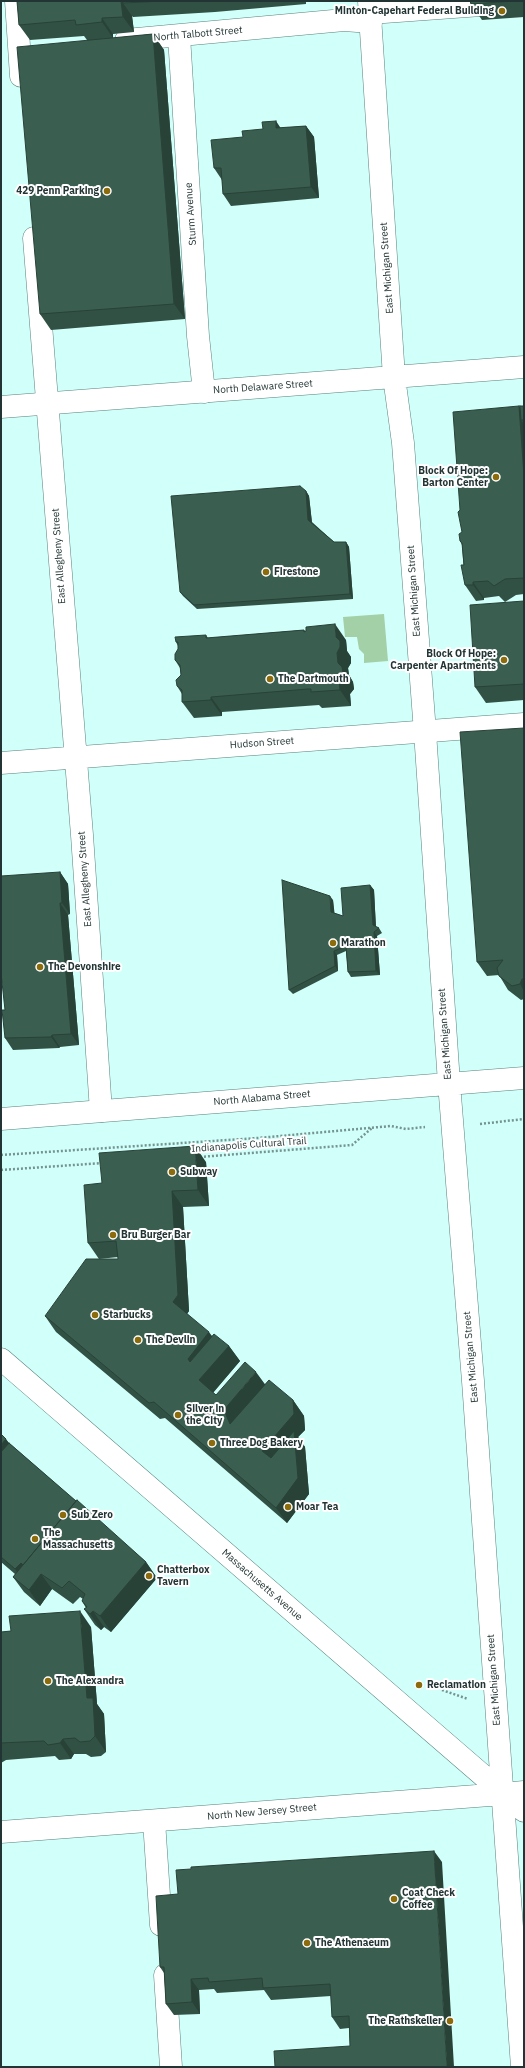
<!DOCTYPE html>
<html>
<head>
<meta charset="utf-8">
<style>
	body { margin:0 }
	#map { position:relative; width:525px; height:2068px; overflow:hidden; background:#d1fffa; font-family:"IBM Plex Sans",sans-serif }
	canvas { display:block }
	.frame { position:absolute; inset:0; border:2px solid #223433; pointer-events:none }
</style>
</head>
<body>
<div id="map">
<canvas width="525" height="2068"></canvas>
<div class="frame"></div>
</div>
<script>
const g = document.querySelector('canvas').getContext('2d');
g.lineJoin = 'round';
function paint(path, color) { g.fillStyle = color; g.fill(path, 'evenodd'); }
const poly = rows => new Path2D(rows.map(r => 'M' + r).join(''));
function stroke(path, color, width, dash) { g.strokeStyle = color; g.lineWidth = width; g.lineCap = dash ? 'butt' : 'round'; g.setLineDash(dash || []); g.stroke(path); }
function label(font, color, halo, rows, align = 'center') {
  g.font = font + ' "IBM Plex Sans",sans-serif'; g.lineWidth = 4; g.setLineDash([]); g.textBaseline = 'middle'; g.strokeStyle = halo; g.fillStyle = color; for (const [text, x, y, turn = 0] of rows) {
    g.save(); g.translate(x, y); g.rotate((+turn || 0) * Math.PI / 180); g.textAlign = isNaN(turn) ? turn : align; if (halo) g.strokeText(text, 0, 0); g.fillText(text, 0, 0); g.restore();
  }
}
const green = poly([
	[384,614,388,661,364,663,364,654,359,649,357,637,345,637,343,617]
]);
const path = poly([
	[480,1124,524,1119],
	[1,1155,258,1138,391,1126,406,1129,425,1127],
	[200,1157,352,1145,372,1128],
	[1,1170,103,1163],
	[442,1690,468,1699]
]);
const minor = poly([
	[16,1,21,76],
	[370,13,481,5],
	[179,36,198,336,204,392],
	[126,40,344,20,371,22],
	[34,238,82,835,101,1111],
	[1,763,524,724],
	[503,1794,524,1792],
	[154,1821,161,1925],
	[165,1975,171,2067]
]);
const major = poly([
	[369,1,394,377,403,443,425,732,449,1083,473,1381,522,2067],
	[1,407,524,367],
	[1,1119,524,1078],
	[1,1359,524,1811],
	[1,1832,503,1794]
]);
const wall = poly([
	[17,1,306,1,306,4,215,12,133,17,132,16,134,32,113,34,113,38,153,34,164,50,185,319,51,330,40,314,87,40,84,36,30,40,19,25],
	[470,1,524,1,524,17,482,20,471,4],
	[306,126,314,137,319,198,231,206,223,194,222,180,214,168,243,137,280,128],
	[519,406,521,409,524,406,524,594,516,595,505,602,499,596,484,598,484,600,476,601,465,585,462,545,460,541,462,532,460,510],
	[306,491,309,496,312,522,334,542,346,542,349,547,353,599,197,609,183,596,180,592],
	[524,601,524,700,486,703,475,687],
	[304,630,305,631,346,640,347,651,351,657,351,663,348,668,349,675,353,682,354,689,350,694,351,706,322,708,319,705,222,712,222,716,194,718,182,702,182,694,177,686,181,675,180,668,175,660,178,649,178,646,176,642,206,635,208,638],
	[524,728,524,999,521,1000,508,990,499,975,487,976,477,962],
	[60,872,68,884,70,914,68,915,79,1045,60,1047,59,1048,13,1050,5,1038,5,1010],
	[370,885,374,890,376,927,379,928,382,933,377,936,380,975,351,977,348,972,346,951,337,955,338,971,293,994,289,990,333,900,334,913,343,916],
	[206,1162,209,1206,183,1207,189,1311,187,1314,212,1336,229,1346,240,1361,213,1393,216,1395,265,1384,293,1400,304,1416,305,1430,298,1437,305,1447,309,1494,287,1523,165,1418,160,1419,56,1332,45,1316,118,1259,118,1257,99,1259,88,1243,102,1183],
	[1,1434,9,1443,146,1562,157,1578,111,1632,104,1627,101,1630,95,1625,84,1609,86,1608,82,1601,83,1599,80,1597,73,1604,52,1589,40,1606,24,1592,13,1577,15,1574,1,1562],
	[91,1627,97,1704,104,1714,106,1752,101,1756,91,1757,86,1754,74,1754,71,1759,59,1760,55,1756,6,1760,1,1763,1,1632],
	[442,1862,350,2046,349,2028,340,2029,332,2017,331,1996,271,2000,264,1990,217,1993,214,1989,199,1990,200,2014,174,2015,166,2004,164,1973,160,1967,178,1894]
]);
const shadedWall = poly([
	[121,1,131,1,123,3,132,16,134,32,123,17],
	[102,18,113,34,113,38,102,22],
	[153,34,164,50,185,319,174,304],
	[276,121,284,133,276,128],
	[306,126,314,137,319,198,311,187],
	[519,406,524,413,521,420,524,424,524,476],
	[306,491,309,496,312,524,308,520],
	[346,542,349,547,353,599,350,594],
	[473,582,484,598,484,600,473,585],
	[335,624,346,640,347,651,351,657,351,663,348,668,349,675,353,682,354,689,350,694,351,706,340,690],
	[211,697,222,712,222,716,211,700],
	[60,872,68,884,70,914,62,903],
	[370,885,374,890,376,930,373,925],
	[330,896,333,900,335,917,331,912],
	[60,903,68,915,79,1045,71,1034],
	[374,932,377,936,380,975,376,971],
	[334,951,337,955,338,971,335,966],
	[522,979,524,983,524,991,520,984],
	[52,1035,60,1047,59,1048,51,1037],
	[195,1146,206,1162,209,1206,198,1190],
	[172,1191,183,1207,189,1311,184,1318,173,1302],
	[209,1332,220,1348,199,1375,188,1359],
	[229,1346,240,1361,210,1396,199,1380],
	[256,1372,267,1387,230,1424,224,1410],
	[293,1400,304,1416,305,1430,298,1437,305,1447,309,1494,287,1523,276,1508,273,1466,262,1451],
	[6,1439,17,1455,1,1473,1,1445],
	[146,1562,157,1578,111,1632,100,1616],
	[21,1563,29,1574,23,1581,15,1569],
	[41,1574,52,1589,40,1606,29,1590],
	[80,1611,91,1627,97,1704,104,1714,106,1752,95,1736,87,1698],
	[93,1611,104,1627,101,1630,90,1614],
	[63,1739,74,1754,71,1759,60,1743],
	[434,1851,442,1862,454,2067,447,2067],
	[191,1979,199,1990,200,2014,192,2002]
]);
const building = poly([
	[17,1,121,1,123,17,102,18,102,22,76,25,75,20,19,25,17,1],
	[123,1,165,1,123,3,123,1],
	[470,1,516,1,471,4,470,1],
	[153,34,174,304,40,314,17,47,153,34],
	[276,121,276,128,306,126,311,187,223,194,221,168,214,168,211,140,243,137,242,131,263,129,262,122,276,121],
	[519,406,524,476,524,578,505,579,494,586,488,581,473,582,473,585,465,585,461,565,464,565,462,543,460,541,459,534,462,532,458,512,460,510,453,412,519,406],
	[520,406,524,406,524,420,521,420,520,406],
	[300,486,306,491,308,520,334,542,346,542,350,594,194,605,180,592,171,496,300,486],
	[524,601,524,684,475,687,470,605,524,601],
	[335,624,336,637,340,641,340,647,337,653,338,663,342,667,343,673,339,678,340,690,311,692,311,689,308,689,211,697,211,700,182,702,182,690,177,686,176,680,181,675,180,665,175,660,175,654,178,649,178,642,176,642,175,637,206,635,206,638,304,630,304,632,306,631,306,627,335,624],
	[524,728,524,979,522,979,520,984,512,986,499,976,497,968,503,960,477,962,460,732,524,728],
	[60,872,62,903,60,903,71,1034,52,1035,51,1037,5,1038,2,1010,5,1010,1,973,1,876,60,872],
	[282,880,330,896,331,912,343,916,341,888,370,885,373,925,379,928,374,932,376,971,348,972,346,946,334,951,335,966,289,990,282,880],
	[195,1146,198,1190,172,1191,178,1295,173,1302,209,1332,188,1359,190,1362,214,1334,229,1346,199,1380,216,1395,245,1362,256,1372,224,1410,230,1424,269,1380,293,1400,294,1414,262,1451,271,1458,294,1431,298,1478,276,1508,154,1402,149,1403,45,1316,86,1259,118,1259,116,1241,88,1243,84,1185,102,1183,99,1153,195,1146],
	[1,1434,6,1439,1,1445,1,1434],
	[9,1443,76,1501,23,1565,21,1563,15,1569,1,1557,1,1452,9,1443],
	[77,1500,146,1562,100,1616,93,1611,90,1614,84,1609,87,1607,82,1601,85,1594,69,1581,62,1588,41,1574,29,1590,13,1577,77,1500],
	[80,1611,87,1698,93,1698,95,1736,90,1741,80,1742,75,1738,63,1739,60,1743,48,1745,44,1741,1,1743,1,1632,11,1631,9,1616,80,1611],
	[434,1851,447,2067,275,2067,274,2051,350,2046,349,2016,332,2017,330,1984,263,1988,262,1978,209,1982,208,1978,191,1979,192,2002,166,2004,164,1967,160,1967,156,1896,178,1894,176,1870,191,1869,191,1867,434,1851]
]);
const markers = [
	[502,11,4,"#8b6b0b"],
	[107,191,4,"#8b6b0b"],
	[496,477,4,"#8b6b0b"],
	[266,572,4,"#8b6b0b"],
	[504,660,4,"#8b6b0b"],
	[270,679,4,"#8b6b0b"],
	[333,943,4,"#8b6b0b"],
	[40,967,4,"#8b6b0b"],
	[172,1172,4,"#8b6b0b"],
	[113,1235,4,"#8b6b0b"],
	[95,1315,4,"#8b6b0b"],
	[138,1340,4,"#8b6b0b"],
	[178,1415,4,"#8b6b0b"],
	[212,1443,4,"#8b6b0b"],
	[288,1507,4,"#8b6b0b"],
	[63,1515,4,"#8b6b0b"],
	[35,1539,4,"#8b6b0b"],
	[149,1576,4,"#8b6b0b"],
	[48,1681,4,"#8b6b0b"],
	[419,1685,4,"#8b6b0b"],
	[394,1899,4,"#8b6b0b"],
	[307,1943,4,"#8b6b0b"],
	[450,2021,4,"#8b6b0b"]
];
const poiNames = [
	["Minton-Capehart Federal Building",494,11,"right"],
	["429 Penn Parking",99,191,"right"],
	["Block Of Hope:",488,471,"right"],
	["Barton Center",488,483,"right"],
	["Firestone",274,572],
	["Block Of Hope:",496,654,"right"],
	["Carpenter Apartments",496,666,"right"],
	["The Dartmouth",278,679],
	["Marathon",341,943],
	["The Devonshire",48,967],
	["Subway",180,1172],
	["Bru Burger Bar",121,1235],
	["Starbucks",103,1315],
	["The Devlin",146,1340],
	["Silver in",186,1409],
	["the City",186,1421],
	["Three Dog Bakery",220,1443],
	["Moar Tea",296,1507],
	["Sub Zero",71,1515],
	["The",43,1533],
	["Massachusetts",43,1545],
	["Chatterbox",157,1570],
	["Tavern",157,1582],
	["The Alexandra",56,1681],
	["Reclamation",427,1685],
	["Coat Check",402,1893],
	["Coffee",402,1905],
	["The Athenaeum",315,1943],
	["The Rathskeller",442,2021,"right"]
];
const streetNames = [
	["North Talbott Street",198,34,-5],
	["Sturm Avenue",191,214,-94],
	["East Michigan Street",387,268,-94],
	["North Delaware Street",263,387,-4],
	["East Allegheny Street",59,556,-94],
	["East Michigan Street",414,591,-94],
	["Hudson Street",262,743,-4],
	["East Allegheny Street",85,879,-94],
	["East Michigan Street",445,1034,-94],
	["North Alabama Street",262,1098,-5],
	["Indianapolis Cultural Trail",249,1145,-4],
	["East Michigan Street",471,1357,-95],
	["Massachusetts Avenue",262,1585,41],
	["East Michigan Street",494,1680,-94],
	["North New Jersey Street",262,1812,-5]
];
paint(green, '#a3d0a7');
stroke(minor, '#58827e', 23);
stroke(major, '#58827e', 23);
stroke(path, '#759491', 2.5, [2, 2]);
stroke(minor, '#fff', 22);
stroke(major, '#fff', 22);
paint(wall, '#325145');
paint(shadedWall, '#294238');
paint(building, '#3a5e50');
stroke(building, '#294238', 1);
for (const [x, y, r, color] of markers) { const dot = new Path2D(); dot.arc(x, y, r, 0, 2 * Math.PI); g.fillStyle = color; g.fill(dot); stroke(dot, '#fff', 1.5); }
label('bold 10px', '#223433', '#fff', poiNames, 'left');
label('10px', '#223433', '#fff', streetNames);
</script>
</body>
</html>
